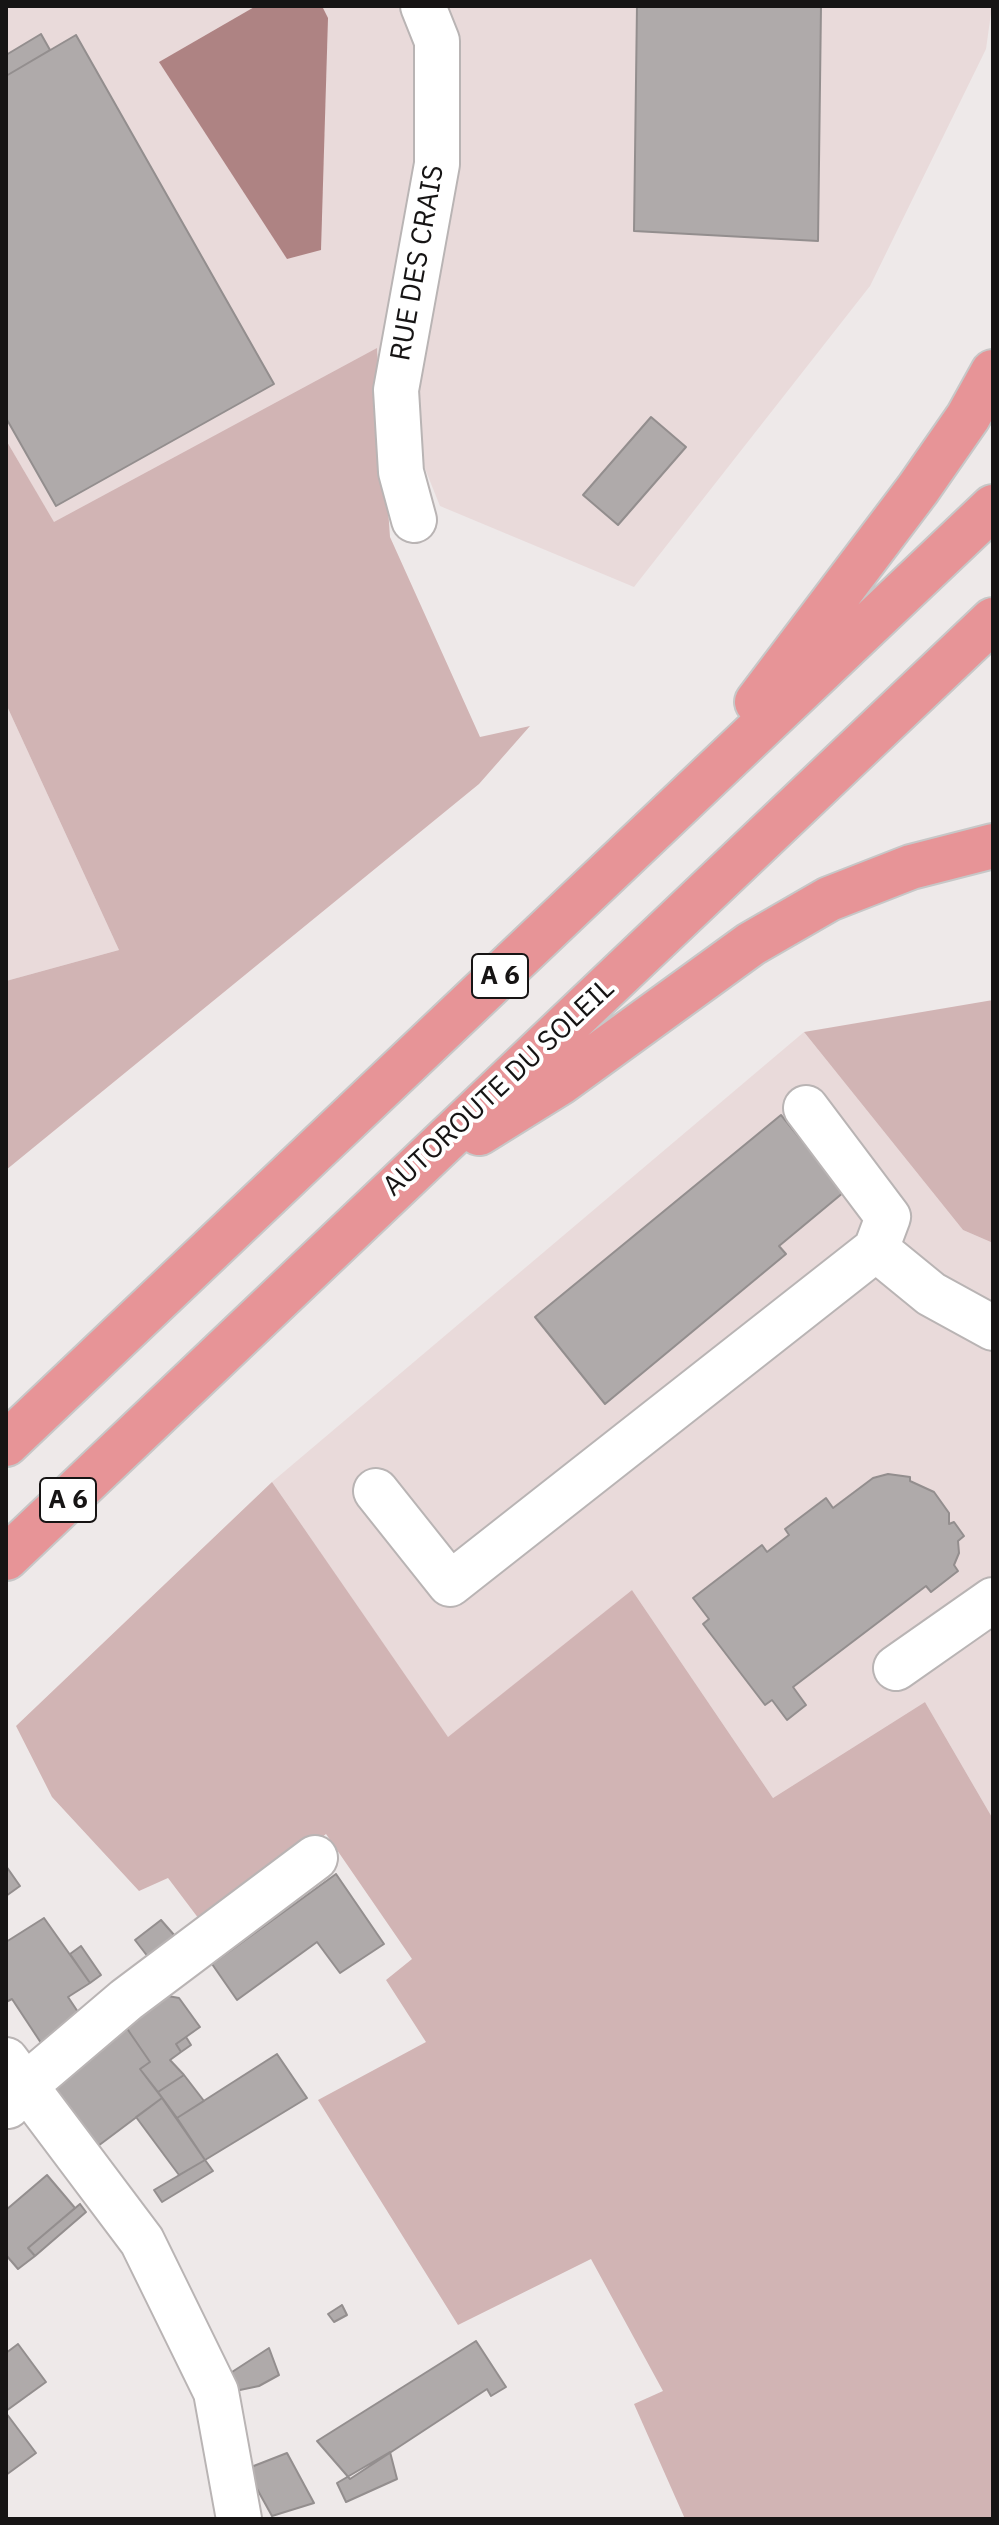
<!DOCTYPE html>
<html>
<head>
<meta charset="utf-8">
<style>
	body { margin:0 }
	#map { position:relative; width:999px; height:2525px; overflow:hidden; background:#eee9e9; font-family:"IBM Plex Sans",sans-serif }
	canvas { display:block }
	.frame { position:absolute; inset:0; border:8px solid #161414; pointer-events:none }
</style>
</head>
<body>
<div id="map">
<canvas width="999" height="2525"></canvas>
<div class="frame"></div>
</div>
<script>
const g = document.querySelector('canvas').getContext('2d');
g.lineJoin = 'round';
function paint(path, color) { g.fillStyle = color; g.fill(path, 'evenodd'); }
const poly = rows => new Path2D(rows.map(r => 'M' + r).join(''));
function stroke(path, color, width, dash) { g.strokeStyle = color; g.lineWidth = width; g.lineCap = dash ? 'butt' : 'round'; g.setLineDash(dash || []); g.stroke(path); }
function label(font, color, halo, rows, align = 'center') {
  g.font = font + ' "IBM Plex Sans",sans-serif'; g.lineWidth = 8; g.setLineDash([]); g.textBaseline = 'middle'; g.strokeStyle = halo; g.fillStyle = color; for (const [text, x, y, turn = 0] of rows) {
    g.save(); g.translate(x, y); g.rotate((+turn || 0) * Math.PI / 180); g.textAlign = isNaN(turn) ? turn : align; if (halo) g.strokeText(text, 0, 0); g.fillText(text, 0, 0); g.restore();
  }
}
const built = poly([
	[6,6,992,6,986,49,870,286,634,587,440,506,377,349,54,523,6,440],
	[6,704,119,950,6,981],
	[804,1032,963,1230,993,1243,993,1819,925,1702,773,1798,632,1590,448,1738,272,1482]
]);
const green = poly([
	[377,348,390,537,480,737,530,726,479,784,6,1170,6,981,119,950,6,704,6,440,54,522],
	[993,1000,993,1243,963,1230,804,1032],
	[272,1482,448,1737,632,1590,773,1798,925,1702,993,1819,993,2519,685,2519,634,2404,663,2391,591,2259,458,2325,318,2100,426,2042,386,1980,412,1959,326,1834,205,1927,168,1878,139,1891,52,1797,16,1726]
]);
const water = poly([
	[256,6,322,6,328,18,321,250,287,259,159,62]
]);
const building = poly([
	[637,6,821,6,818,241,634,231,637,6],
	[41,34,50,50,6,76,6,55,41,34],
	[76,35,274,384,56,506,6,418,6,76,76,35],
	[651,417,686,447,618,525,583,495,651,417],
	[781,1115,844,1192,779,1246,786,1254,605,1404,535,1317,781,1115],
	[888,1474,910,1477,910,1481,934,1492,949,1513,949,1524,954,1522,964,1536,958,1541,959,1553,954,1565,958,1571,931,1592,926,1586,793,1687,806,1705,787,1720,772,1700,765,1705,703,1624,709,1619,693,1598,762,1545,767,1552,789,1535,785,1529,826,1498,833,1508,873,1478,888,1474],
	[6,1866,20,1886,6,1896,6,1866],
	[336,1874,384,1944,340,1973,317,1942,237,2000,212,1964,336,1874],
	[44,1918,90,1983,68,1997,86,2024,45,2049,12,1999,6,2002,6,1942,44,1918],
	[161,1920,175,1936,155,1966,135,1940,161,1920],
	[81,1946,101,1975,90,1983,70,1954,81,1946],
	[168,1996,179,1998,200,2027,176,2044,181,2052,170,2060,184,2075,158,2092,140,2069,150,2062,126,2027,168,1996],
	[126,2027,150,2062,140,2069,162,2098,98,2146,47,2084,126,2027],
	[186,2037,191,2045,181,2052,176,2044,186,2037],
	[277,2054,307,2098,205,2160,177,2118,277,2054],
	[184,2075,204,2101,177,2118,158,2092,184,2075],
	[162,2098,205,2160,179,2175,136,2117,162,2098],
	[205,2160,213,2171,162,2202,154,2190,205,2160],
	[47,2175,75,2208,28,2248,35,2256,18,2269,6,2255,6,2210,47,2175],
	[80,2204,86,2212,35,2256,28,2248,80,2204],
	[342,2305,347,2315,334,2322,328,2314,342,2305],
	[476,2341,506,2387,491,2396,487,2389,350,2479,317,2441,476,2341],
	[18,2344,46,2382,6,2411,6,2353,18,2344],
	[269,2348,279,2375,259,2386,235,2391,232,2372,269,2348],
	[6,2413,36,2453,6,2475,6,2413],
	[390,2452,397,2479,346,2502,337,2483,390,2452],
	[287,2453,314,2503,272,2516,246,2469,287,2453]
]);
const minor = poly([
	[414,520,401,472,396,390,437,164,437,41,423,6],
	[806,1108,888,1217,876,1249,931,1294,993,1328],
	[376,1491,450,1584,876,1249],
	[896,1668,993,1600],
	[6,2060,142,2241,216,2392,239,2519],
	[8,2106,26,2085,126,2000,315,1858]
]);
const highway = poly([
	[757,702,918,489,968,417,993,372],
	[479,1133,561,1082,751,944,829,899,911,867,993,846],
	[6,1444,993,507],
	[6,1558,993,620]
]);
const shields = [
	[500,976,56],
	[68,1500,56]
];
const shieldNames = [
	["A 6",500,976],
	["A 6",68,1500]
];
const streetNames = [
	["RUE DES CRAIS",418,263,-80],
	["AUTOROUTE DU SOLEIL",499,1088,-43]
];
paint(built, '#e9dada');
paint(green, '#d1b4b4');
paint(water, '#ae8383');
paint(building, '#afaaaa');
stroke(building, '#938e8e', 2);
stroke(minor, '#b9b4b4', 48);
stroke(highway, '#c7c7c7', 48);
stroke(minor, '#fff', 44);
stroke(highway, '#e79497', 44);
for (const [x, y, w] of shields) { const box = new Path2D(); box.roundRect(x - w / 2, y - 22, w, 44, 6); g.fillStyle = '#fff'; g.fill(box); stroke(box, '#161414', 2); }
label('bold 26px', '#161414', null, shieldNames);
label('28px', '#161414', '#fff', streetNames);
</script>
</body>
</html>
